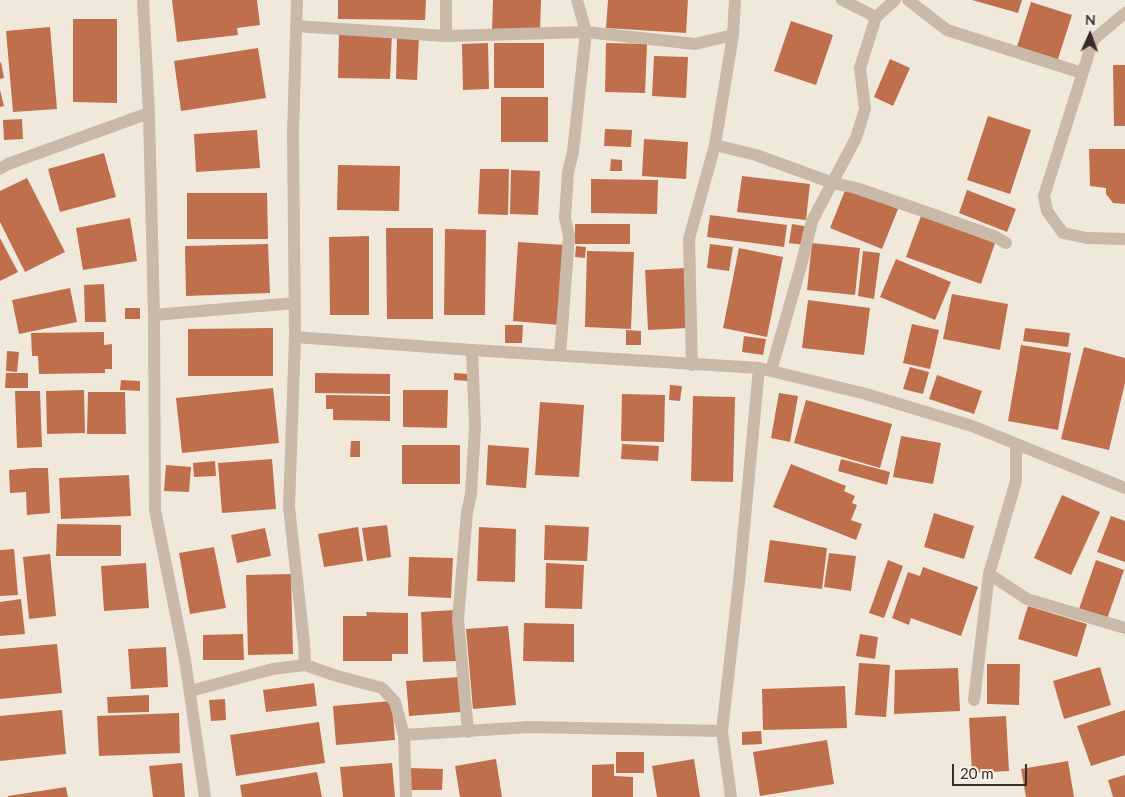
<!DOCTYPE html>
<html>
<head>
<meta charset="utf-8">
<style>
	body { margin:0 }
	#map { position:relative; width:1125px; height:797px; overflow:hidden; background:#f1e8dc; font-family:Lato,sans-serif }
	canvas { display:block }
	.north { position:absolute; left:1065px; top:10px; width:50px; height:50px; -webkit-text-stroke:4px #f8f2e8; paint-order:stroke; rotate:2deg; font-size:14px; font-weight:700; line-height:20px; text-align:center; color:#352d28 }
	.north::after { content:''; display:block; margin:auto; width:18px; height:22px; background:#352d28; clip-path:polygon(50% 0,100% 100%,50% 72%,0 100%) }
	.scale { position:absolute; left:952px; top:764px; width:75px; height:22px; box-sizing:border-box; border:2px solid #352d28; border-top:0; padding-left:6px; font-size:15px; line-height:18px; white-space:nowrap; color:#352d28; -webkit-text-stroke:4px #f8f2e8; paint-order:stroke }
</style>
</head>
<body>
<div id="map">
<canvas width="1125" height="797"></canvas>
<div class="north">N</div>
<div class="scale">20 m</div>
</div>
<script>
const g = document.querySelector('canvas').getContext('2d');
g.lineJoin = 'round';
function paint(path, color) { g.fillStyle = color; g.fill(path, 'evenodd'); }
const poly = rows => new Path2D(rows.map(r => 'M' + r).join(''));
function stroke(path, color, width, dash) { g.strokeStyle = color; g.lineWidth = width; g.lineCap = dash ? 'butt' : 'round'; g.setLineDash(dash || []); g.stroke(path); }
const building = poly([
	[172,0,257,0,260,25,237,28,238,35,177,42],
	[338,0,426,0,425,20,338,19],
	[493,0,541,0,540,32,492,30],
	[608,0,688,0,686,33,606,28],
	[972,0,1022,0,1018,13],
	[1031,2,1072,15,1057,62,1016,50],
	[73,19,117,19,117,103,73,102],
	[791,21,833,35,816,85,774,71],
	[50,27,57,109,13,112,6,31],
	[339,33,392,34,390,79,338,78],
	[397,36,419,37,417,80,396,79],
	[488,43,489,89,463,90,462,44],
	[494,43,544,43,544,88,494,88],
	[606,43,647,44,645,93,605,92],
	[258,48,266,98,181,111,174,61],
	[654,56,688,57,686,98,652,96],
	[890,59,910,68,893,106,874,97],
	[1,62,4,78,0,79,0,63],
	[1113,65,1125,65,1125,126,1114,126],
	[0,90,4,106,0,107],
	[501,97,548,97,548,142,501,142],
	[988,116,1031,130,1010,194,967,180],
	[22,119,23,139,4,140,3,120],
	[605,129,632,130,631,147,604,146],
	[257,130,260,168,196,172,194,134],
	[644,139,688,142,686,179,642,176],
	[1089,149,1125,149,1125,204,1113,203,1106,194,1106,188,1090,186],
	[104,153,116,197,60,212,48,169],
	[611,159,622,160,622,171,610,171],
	[338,165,400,166,399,211,337,210],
	[480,169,509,169,508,215,478,214],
	[511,170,540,171,538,215,510,214],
	[742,176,810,184,806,220,737,212],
	[27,178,65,252,25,272,0,222,0,191],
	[591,179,658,180,657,214,591,213],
	[846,188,898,209,882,249,830,228],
	[967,190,1016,209,1007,232,959,213],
	[187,193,267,193,268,239,187,239],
	[710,215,787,225,784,247,707,237],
	[921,216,995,243,981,284,906,257],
	[130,218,137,261,83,270,76,228],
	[575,224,630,224,630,244,575,244],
	[792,224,809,227,805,245,789,243],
	[386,228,433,228,433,319,387,319],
	[445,229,486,230,485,315,444,315],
	[369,236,369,315,330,315,329,237],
	[0,238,18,272,0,281],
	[518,242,565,245,559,325,513,321],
	[812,243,860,248,855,295,807,290],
	[268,244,270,293,186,296,185,246],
	[710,244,733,247,729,271,707,268],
	[576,246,586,247,585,258,575,257],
	[739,248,783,257,767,337,723,328],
	[587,251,634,252,631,329,585,327],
	[863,251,880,253,874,299,858,296],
	[896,259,951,282,935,320,880,297],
	[686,268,689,328,648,330,645,270],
	[104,284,106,322,85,322,84,285],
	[70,288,77,322,19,334,12,300],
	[952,294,1008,304,1000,350,943,339],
	[808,300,870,308,864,355,802,348],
	[125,308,140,308,140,319,125,319],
	[912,324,939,330,930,369,903,363],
	[505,325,523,325,522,343,505,343],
	[273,328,273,376,188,376,188,329],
	[1025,328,1070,333,1068,347,1023,341],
	[626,330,641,331,641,345,626,345],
	[104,332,104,345,112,344,112,369,105,369,105,373,39,374,38,356,32,356,31,333],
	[744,336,766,339,763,355,742,352],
	[1021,345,1071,353,1058,430,1008,421],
	[1084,347,1125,358,1125,383,1109,450,1061,439],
	[7,351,19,352,17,372,6,371],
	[910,367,929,372,923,394,903,389],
	[6,373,28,373,28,388,5,388],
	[315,373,390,374,390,394,315,393],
	[454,373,469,374,468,381,454,380],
	[937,375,982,391,974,414,929,399],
	[121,380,140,381,140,391,120,390],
	[670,385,682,386,680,401,669,400],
	[273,388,279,443,182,453,176,398],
	[84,390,85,433,47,434,46,391],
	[403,390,448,390,447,428,403,427],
	[15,391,40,391,42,447,17,448],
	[88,392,125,392,126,434,87,434],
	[779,393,798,396,790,442,771,438],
	[622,394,665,395,664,442,621,441],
	[326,395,390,396,390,421,333,420,333,409,326,409],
	[693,396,735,397,733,482,691,481],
	[806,400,892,424,880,468,794,443],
	[540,402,584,405,579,477,535,475],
	[901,436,941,443,933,484,893,477],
	[351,441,360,441,360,457,350,457],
	[622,444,659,446,658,461,621,459],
	[402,445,460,445,460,484,402,484],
	[488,445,529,448,526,488,486,485],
	[272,459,276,509,222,513,218,463],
	[841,459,890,472,887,485,838,471],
	[215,461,216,476,194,477,193,463],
	[791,464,846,486,844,491,855,496,852,503,857,505,851,520,862,524,856,540,773,507],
	[166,465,191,467,189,492,164,491],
	[33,468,48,468,50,513,27,515,26,492,10,493,9,470],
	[129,475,131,516,61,519,59,478],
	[1062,495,1100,512,1071,575,1034,558],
	[934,513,974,526,964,559,924,547],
	[1111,516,1125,521,1125,562,1097,552],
	[57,524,121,525,121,556,56,556],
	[387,525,391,557,367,561,362,528],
	[545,525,589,527,587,561,544,560],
	[358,527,363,561,324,567,318,534],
	[479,527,516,529,515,582,477,581],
	[265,528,271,556,237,563,231,535],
	[770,540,827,548,822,589,764,582],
	[214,547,226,608,190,614,179,553],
	[14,549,18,595,0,596,0,550],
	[829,553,856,556,851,591,824,587],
	[50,554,56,616,29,619,23,557],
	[409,557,453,558,451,598,408,596],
	[888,560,903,566,884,618,869,613],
	[1096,560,1124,570,1107,619,1079,609],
	[146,563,149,608,104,611,101,566],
	[546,563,584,565,582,609,545,608],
	[923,567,978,587,961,636,911,618,909,625,892,618,908,572,920,576],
	[291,574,293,654,248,655,246,575],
	[21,599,25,634,0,636,0,602],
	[1028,606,1087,624,1077,657,1018,639],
	[455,610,458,661,423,662,421,612],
	[366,612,408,613,408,654,392,654,392,661,343,661,343,616,367,616],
	[524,623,574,624,574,662,523,661],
	[508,626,516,705,473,709,466,629],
	[243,634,244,660,203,660,203,635],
	[860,634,878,637,875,659,856,656],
	[57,644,62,693,0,699,0,649],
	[166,647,168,687,131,689,128,649],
	[859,663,890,665,886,717,855,715],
	[987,664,1020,664,1019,705,987,704],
	[1100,667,1111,705,1064,719,1053,681],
	[958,668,960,711,894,714,895,670],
	[459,677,461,712,409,716,406,681],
	[314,683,317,706,266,712,263,690],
	[845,686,847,728,763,730,762,689],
	[149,695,149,712,108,713,107,697],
	[225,699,226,720,211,721,209,700],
	[392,701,395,740,336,745,333,706],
	[62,710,66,754,0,761,0,716],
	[1125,710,1125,755,1091,766,1077,726],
	[179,713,180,753,99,756,97,716],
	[1006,716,1009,771,972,773,969,718],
	[319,722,325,763,236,776,230,735],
	[761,731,762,744,742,745,742,732],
	[827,740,834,784,760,796,753,752],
	[616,752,644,752,644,773,616,773],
	[496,759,502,797,460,797,455,766],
	[694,759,700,797,657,797,652,766],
	[1068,761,1074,797,1026,797,1021,769],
	[182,763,185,797,153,797,149,766],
	[392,763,395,797,343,797,340,767],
	[614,764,614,776,633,777,633,797,592,797,592,765],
	[409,768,443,769,442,790,408,790],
	[317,772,322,797,242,797,240,785],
	[1125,775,1125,797,1113,797,1108,780],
	[66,787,68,797,8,797,8,796]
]);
const minor = poly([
	[143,0,149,113,154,315,155,510,185,660,205,797],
	[297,0,293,133,295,337,289,507,304,643,305,665],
	[842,0,876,17,895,0],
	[908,0,947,30,1082,73],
	[1125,13,1093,40,1044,196,1047,211,1063,233,1087,238,1125,239],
	[296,26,446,36,586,32,695,44,733,35],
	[446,36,446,0],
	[715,145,756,155,833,183,856,188,923,211,994,236,1006,243],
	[0,169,8,164,149,113],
	[154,315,295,303],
	[295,337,472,350,759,368,866,394,972,426,1125,488],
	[560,355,569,236,565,218,568,172,573,152,586,32,577,0],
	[692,365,689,239,715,145,733,35,735,0],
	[771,371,802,262,812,221,856,138,865,109,860,68,876,17],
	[989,574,1027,599,1125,628],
	[190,691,273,669,305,665,337,676,382,688,395,702,404,735,406,797],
	[974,700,989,574,1016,481,1016,445],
	[468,732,458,619,467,512,471,494,475,427,472,350],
	[404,735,529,727,722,731],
	[731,797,722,731,739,582,759,368]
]);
paint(building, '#bf6f4b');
stroke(minor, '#c8b9a9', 12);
</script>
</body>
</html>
